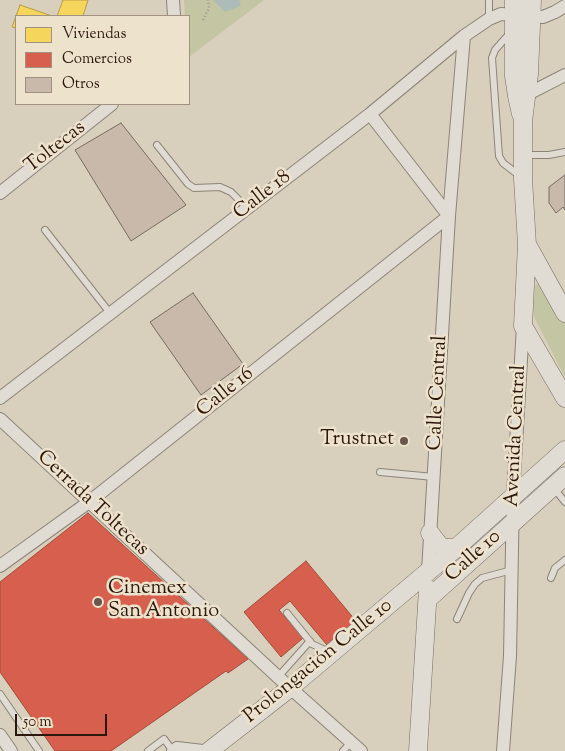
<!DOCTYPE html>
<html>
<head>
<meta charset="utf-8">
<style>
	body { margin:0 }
	#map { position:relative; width:565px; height:751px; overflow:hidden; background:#d8cfbc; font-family:"Sorts Mill Goudy",serif }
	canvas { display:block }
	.legend { position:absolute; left:15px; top:15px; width:175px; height:90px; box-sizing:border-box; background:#ede2cc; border:1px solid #a09180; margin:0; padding:6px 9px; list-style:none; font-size:15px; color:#2c170d }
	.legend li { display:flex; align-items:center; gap:10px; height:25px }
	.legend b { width:25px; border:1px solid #a09180 }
	.scale { position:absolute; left:15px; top:714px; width:92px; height:22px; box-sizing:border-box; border:2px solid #2c170d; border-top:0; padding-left:6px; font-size:15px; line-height:18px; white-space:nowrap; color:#2c170d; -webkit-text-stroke:4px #ede2cc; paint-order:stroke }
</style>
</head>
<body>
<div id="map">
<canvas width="565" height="751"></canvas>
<ul class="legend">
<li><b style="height:14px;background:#f6d55c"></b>Viviendas</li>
<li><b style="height:14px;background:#d6604d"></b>Comercios</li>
<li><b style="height:14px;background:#c9b9aa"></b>Otros</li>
</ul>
<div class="scale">50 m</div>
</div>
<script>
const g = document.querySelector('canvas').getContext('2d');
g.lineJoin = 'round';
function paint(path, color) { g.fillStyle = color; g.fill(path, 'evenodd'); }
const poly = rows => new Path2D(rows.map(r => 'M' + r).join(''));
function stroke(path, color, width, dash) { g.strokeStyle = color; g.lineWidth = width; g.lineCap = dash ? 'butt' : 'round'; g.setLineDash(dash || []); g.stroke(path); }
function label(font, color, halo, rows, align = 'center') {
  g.font = font + ' "Sorts Mill Goudy",serif'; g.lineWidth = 5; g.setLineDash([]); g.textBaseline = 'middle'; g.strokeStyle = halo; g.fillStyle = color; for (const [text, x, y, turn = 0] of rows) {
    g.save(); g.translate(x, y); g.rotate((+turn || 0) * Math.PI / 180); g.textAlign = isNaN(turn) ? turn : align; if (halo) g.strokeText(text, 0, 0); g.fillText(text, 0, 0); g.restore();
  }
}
const green = poly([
	[184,0,264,0,189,57,189,16,185,16],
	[541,282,565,320,565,377,534,317,533,309,535,287,538,283]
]);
const water = poly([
	[213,0,239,0,241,6,225,12]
]);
const homes = poly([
	[63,0,88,0,83,16,57,16,63,0],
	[20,5,52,16,16,16,16,28,12,27,20,5]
]);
const shops = poly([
	[88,513,248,659,228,673,226,671,111,751,55,751,0,672,0,582,88,513],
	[306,561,356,621,327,645,290,601,279,610,303,638,281,657,244,612,306,561]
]);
const building = poly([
	[121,123,186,205,131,241,75,150,121,123],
	[565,175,565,210,563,207,556,213,549,203,549,187,565,175],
	[193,293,243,364,201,395,150,322,193,293]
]);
const path = poly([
	[203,20,209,8,208,0]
]);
const lane = poly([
	[489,19,489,0],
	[510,33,495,50,492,58,499,156,503,163,520,176],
	[157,145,188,184,194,188,220,187,231,192,247,208],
	[524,155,549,155,565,152],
	[45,230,110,313],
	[380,472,434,477],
	[553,487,565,502],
	[551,578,555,568,565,560],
	[287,613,312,644,329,652],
	[457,619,469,593,475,584,482,578,512,570],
	[278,677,310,641],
	[0,694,39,751],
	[148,751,164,739,173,751],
	[343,751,351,742]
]);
const street = poly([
	[173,0,174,16],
	[520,95,528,94,565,75],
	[370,114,449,216],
	[0,193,112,104],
	[0,398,370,114,464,36,489,19,501,14,543,17,555,12,565,6],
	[0,419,278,677,361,751],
	[0,566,89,502,449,216],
	[428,571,449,216,464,36],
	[0,735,11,751],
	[173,751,177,748,203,751],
	[503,751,510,656,513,495,523,326]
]);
const secondary = poly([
	[514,0,514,76,517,96,521,114],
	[532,0,529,74,523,121,523,179,527,245,523,326,565,398],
	[528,246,565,313],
	[430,533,440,546,446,548,456,548],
	[428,599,565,476],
	[209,751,290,688,456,548,565,450],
	[418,751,428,589]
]);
const markers = [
	[404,441,5,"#68574a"],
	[98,602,5,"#68574a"]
];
const streetNames = [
	["Toltecas",56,148,-38],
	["Calle 18",263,196,-38],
	["Calle 16",226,393,-39],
	["Calle Central",439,393,-87],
	["Avenida Central",517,436,-87],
	["Cerrada Toltecas",92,504,43],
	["Calle 10",474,557,-42],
	["Prolongación Calle 10",319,662,-39]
];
const poiNames = [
	["Trustnet",394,441],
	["Cinemex",108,590,"left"],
	["San Antonio",108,613,"left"]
];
paint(green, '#c4c5a2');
paint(water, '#aebcb9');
paint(homes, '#f6d55c');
stroke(homes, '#b99c44', 1);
paint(shops, '#d6604d');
stroke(shops, '#a34a3a', 1);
paint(building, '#c9b9aa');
stroke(building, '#746c61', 1);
stroke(lane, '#8c8479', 8);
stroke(street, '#8c8479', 14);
stroke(secondary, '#746c61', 19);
stroke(path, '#a09992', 2.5, [1, 2.5]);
stroke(lane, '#e0dcd3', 6);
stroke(street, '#e0dcd3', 12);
stroke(secondary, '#e0dcd3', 18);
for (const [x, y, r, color] of markers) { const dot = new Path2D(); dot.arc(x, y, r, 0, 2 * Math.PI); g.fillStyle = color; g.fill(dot); stroke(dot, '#ede2cc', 2); }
label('20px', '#2c170d', '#ede2cc', streetNames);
label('20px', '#2c170d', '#ede2cc', poiNames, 'right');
</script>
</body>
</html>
